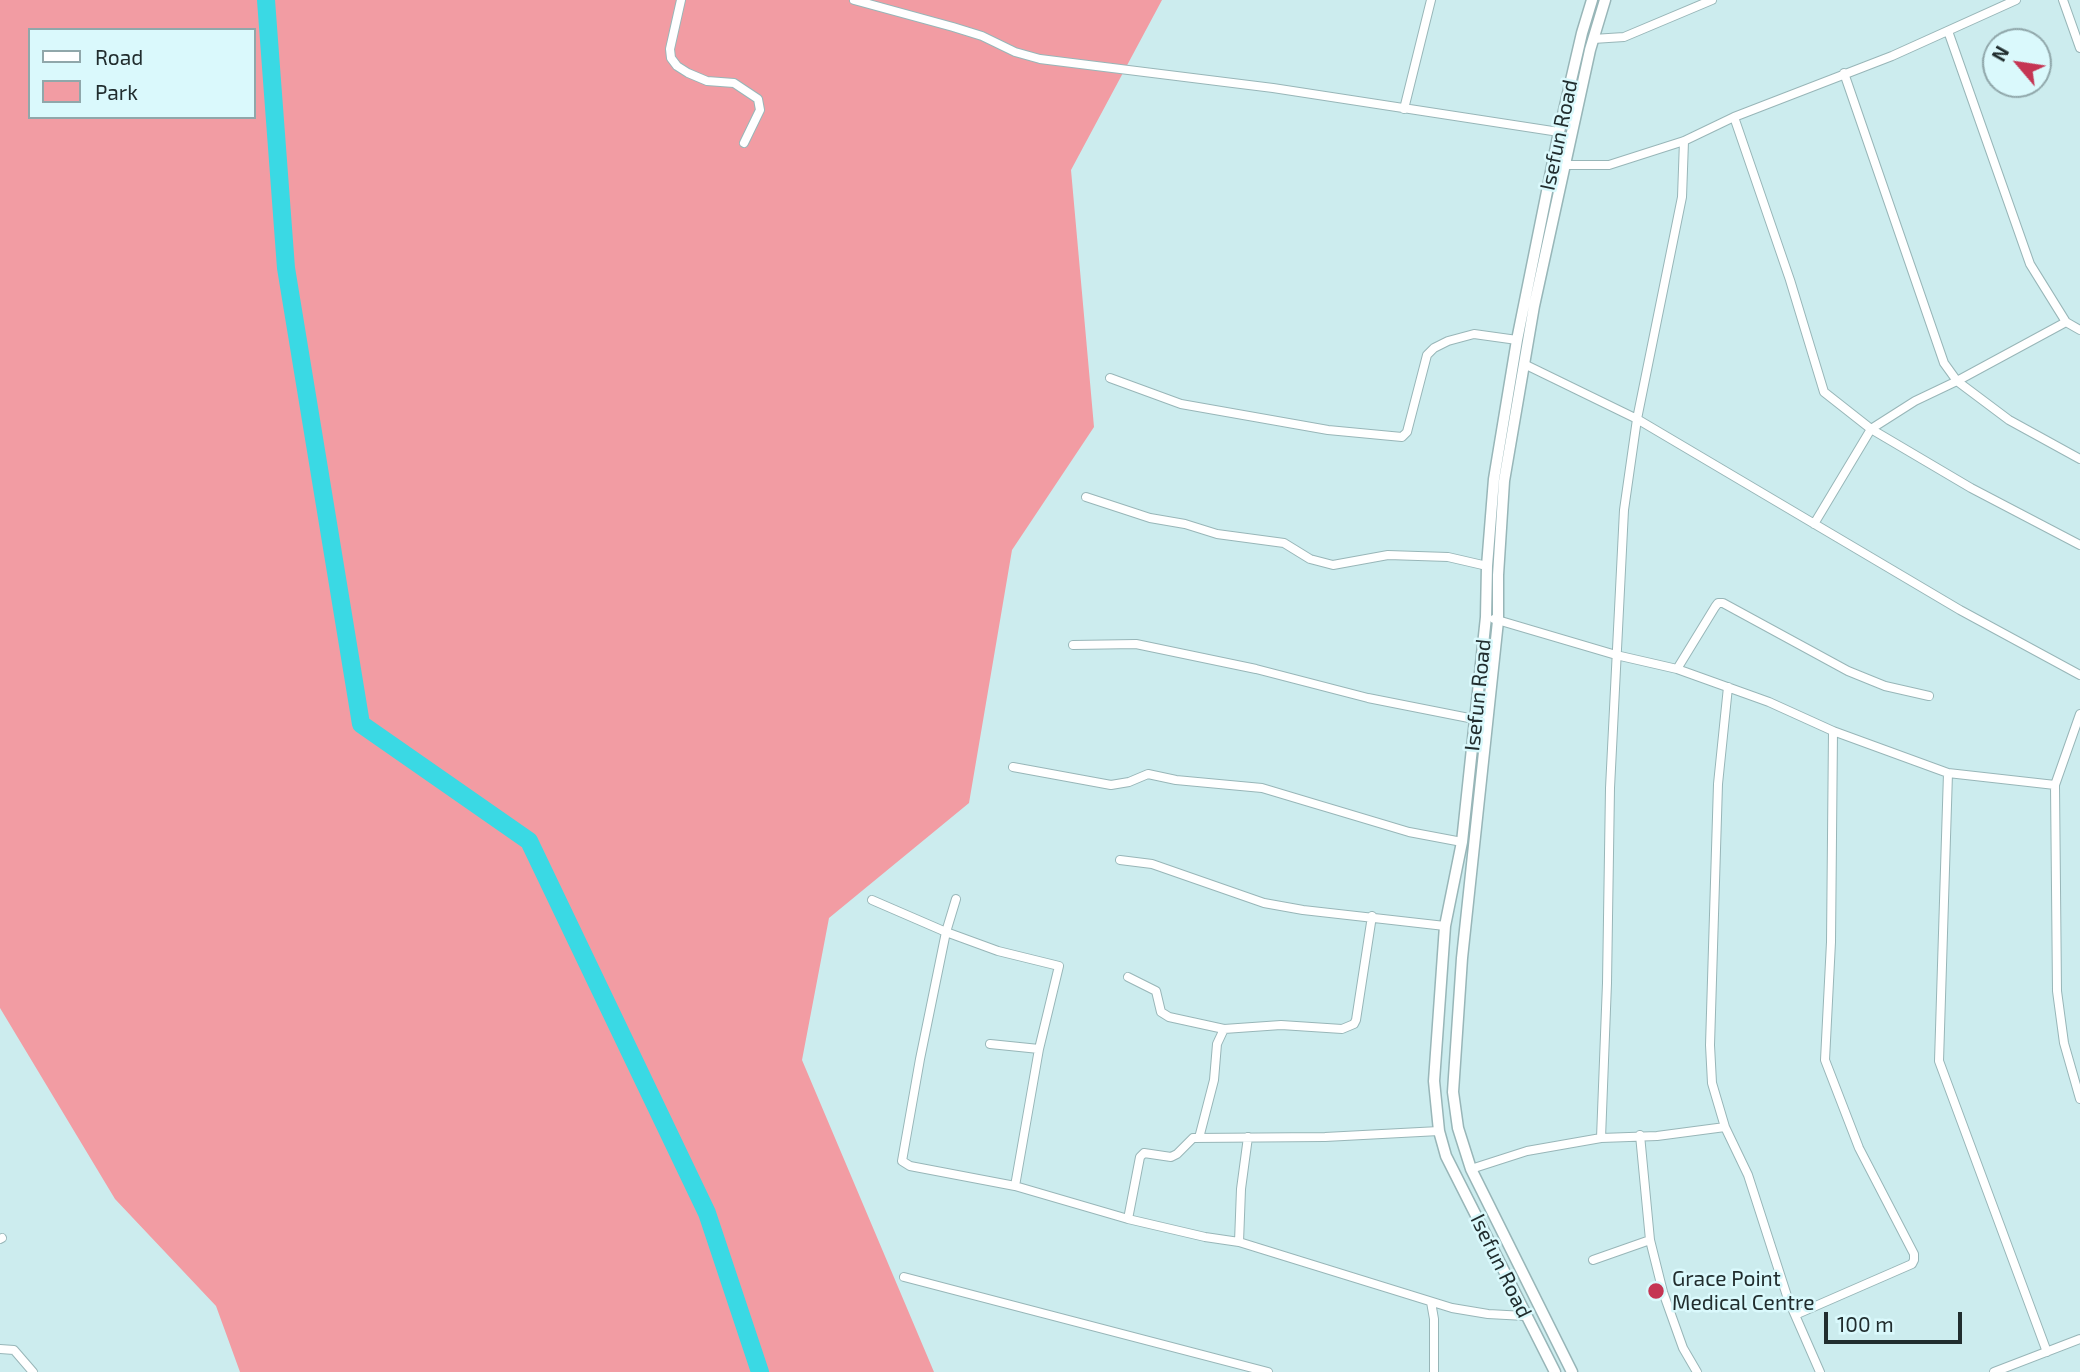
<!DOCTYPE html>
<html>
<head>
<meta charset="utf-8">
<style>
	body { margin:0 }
	#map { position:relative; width:2080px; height:1372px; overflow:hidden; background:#ccecee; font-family:"Exo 2",sans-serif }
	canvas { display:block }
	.legend { position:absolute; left:28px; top:28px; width:228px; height:91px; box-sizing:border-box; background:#daf9fc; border:2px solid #90a7aa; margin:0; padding:9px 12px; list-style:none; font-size:21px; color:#212d2e }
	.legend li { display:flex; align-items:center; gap:14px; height:35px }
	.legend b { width:35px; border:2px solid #90a7aa }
	.north { position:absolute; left:1982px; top:28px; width:70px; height:70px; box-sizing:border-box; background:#daf9fc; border:2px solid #90a7aa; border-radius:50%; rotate:299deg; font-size:19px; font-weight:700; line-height:28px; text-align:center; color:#212d2e }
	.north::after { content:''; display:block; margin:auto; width:24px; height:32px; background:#c53553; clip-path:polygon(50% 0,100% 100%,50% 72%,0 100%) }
	.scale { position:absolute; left:1824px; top:1312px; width:138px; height:32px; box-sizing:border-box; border:4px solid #212d2e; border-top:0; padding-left:9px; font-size:21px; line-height:24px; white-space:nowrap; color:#212d2e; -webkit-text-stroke:5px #daf9fc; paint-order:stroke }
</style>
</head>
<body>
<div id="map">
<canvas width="2080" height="1372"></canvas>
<ul class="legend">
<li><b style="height:9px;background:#fff"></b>Road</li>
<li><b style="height:19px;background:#f29ca3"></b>Park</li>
</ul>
<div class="north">N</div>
<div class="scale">100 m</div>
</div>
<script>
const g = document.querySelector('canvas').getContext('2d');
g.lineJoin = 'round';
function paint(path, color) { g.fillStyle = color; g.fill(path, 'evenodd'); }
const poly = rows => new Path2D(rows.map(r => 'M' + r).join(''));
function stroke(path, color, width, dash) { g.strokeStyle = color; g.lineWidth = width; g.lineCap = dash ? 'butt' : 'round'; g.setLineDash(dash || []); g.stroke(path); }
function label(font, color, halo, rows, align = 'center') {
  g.font = font + ' "Exo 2",sans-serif'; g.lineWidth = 5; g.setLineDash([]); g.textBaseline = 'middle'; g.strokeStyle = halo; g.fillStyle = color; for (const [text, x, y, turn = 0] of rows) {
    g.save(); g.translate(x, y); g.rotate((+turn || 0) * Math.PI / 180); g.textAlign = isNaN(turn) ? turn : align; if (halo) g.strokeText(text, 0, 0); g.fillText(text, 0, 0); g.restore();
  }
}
const green = poly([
	[0,0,1162,0,1071,170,1094,427,1012,550,969,803,829,918,802,1060,934,1372,240,1372,216,1306,115,1199,0,1008],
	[30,30,254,30,254,117,30,117]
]);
const river = poly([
	[266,0,286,268,361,724,529,841,707,1213,760,1372]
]);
const minor = poly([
	[681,0,670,49,671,58,677,66,688,73,707,81,734,83,758,99,760,110,744,143],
	[854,0,953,27,982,36,1015,52,1040,59,1273,88,1559,132],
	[2063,0,2080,48],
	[1948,31,2030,264,2066,322,2080,330],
	[1593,39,1624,37,1712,0],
	[1844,73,1944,363,1957,381,2009,420,2080,459],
	[1404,109,1431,0],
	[1734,117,1790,280,1824,392,1871,429,1971,488,2080,545],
	[1565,165,1609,165,1684,141,1734,117,1892,56,2016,0],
	[1524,364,1637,419,1960,610,2080,675],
	[1110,378,1181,404,1328,430,1402,437,1407,432,1427,355,1434,348,1448,341,1474,334,1517,340],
	[1086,497,1150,518,1185,524,1217,534,1284,543,1310,559,1333,565,1388,555,1448,557,1487,566],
	[1814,524,1871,429,1915,401,1957,381,2066,322],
	[1494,619,1616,655,1677,669,1769,702,1833,731,1948,773,2055,785],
	[1073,645,1136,644,1256,669,1368,698,1474,719],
	[1677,669,1715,607,1718,603,1723,603,1848,671,1885,686,1929,696],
	[1728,687,1718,784,1710,1045,1712,1083,1725,1127,1748,1175,1788,1299,1820,1372],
	[2080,714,2055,785,2057,991,2064,1043,2080,1099],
	[1013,767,1111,785,1129,782,1148,774,1176,780,1262,788,1409,832,1462,842],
	[1948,773,1939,1061,2047,1352],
	[1120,860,1152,864,1264,903,1303,910,1445,926],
	[956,899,946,932,920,1059,902,1161,910,1166,1015,1186,1128,1219,1205,1237,1239,1242,1452,1308,1488,1314,1525,1316],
	[872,900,946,932,998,951,1059,966,1039,1049,1015,1186],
	[1128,977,1156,991,1161,1012,1169,1017,1224,1029,1281,1025,1342,1029,1354,1024,1356,1020,1372,916],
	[990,1044,1039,1049],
	[1640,1135,1650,1240,1663,1292,1683,1348,1697,1372],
	[1199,1138,1214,1080,1217,1044,1224,1029],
	[1601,1138,1607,983,1610,788,1624,510,1637,419,1682,197,1684,141],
	[1471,1169,1527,1151,1601,1138,1657,1136,1725,1127],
	[1128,1219,1140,1157,1144,1153,1171,1157,1177,1154,1193,1138,1325,1137,1439,1131],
	[0,1239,2,1238],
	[1239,1242,1241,1189,1248,1137],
	[1593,1260,1650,1240],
	[904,1277,1268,1372],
	[1431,1302,1434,1319,1434,1372],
	[1795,1315,1912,1264,1914,1260,1914,1254,1859,1148,1825,1060,1831,942,1833,731],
	[0,1349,14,1350,33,1372],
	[1994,1372,2080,1339]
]);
const tertiary = poly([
	[1555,1372,1446,1156,1439,1131,1434,1081,1445,926,1462,842,1486,617,1487,566,1494,479,1517,340,1559,132,1582,33,1592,0],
	[1572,1372,1471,1169,1458,1128,1453,1092,1462,958,1498,621,1498,575,1504,481,1534,306,1590,50,1605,0]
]);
const markers = [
	[1656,1291,9,"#c53553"]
];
const streetNames = [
	["Isefun Road",1559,135,-78],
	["Isefun Road",1478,695,-84],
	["Isefun Road",1501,1266,64]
];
const poiNames = [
	["Grace Point",1672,1279],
	["Medical Centre",1672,1303]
];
paint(green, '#f29ca3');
stroke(river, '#3ad9e4', 18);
stroke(minor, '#98b6b8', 10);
stroke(tertiary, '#98b6b8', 13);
stroke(minor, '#fff', 8);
stroke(tertiary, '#fff', 10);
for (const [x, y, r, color] of markers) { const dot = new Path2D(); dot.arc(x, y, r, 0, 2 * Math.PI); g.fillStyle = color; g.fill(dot); stroke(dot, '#daf9fc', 2.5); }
label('21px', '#212d2e', '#daf9fc', streetNames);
label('21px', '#212d2e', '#daf9fc', poiNames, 'left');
</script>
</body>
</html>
